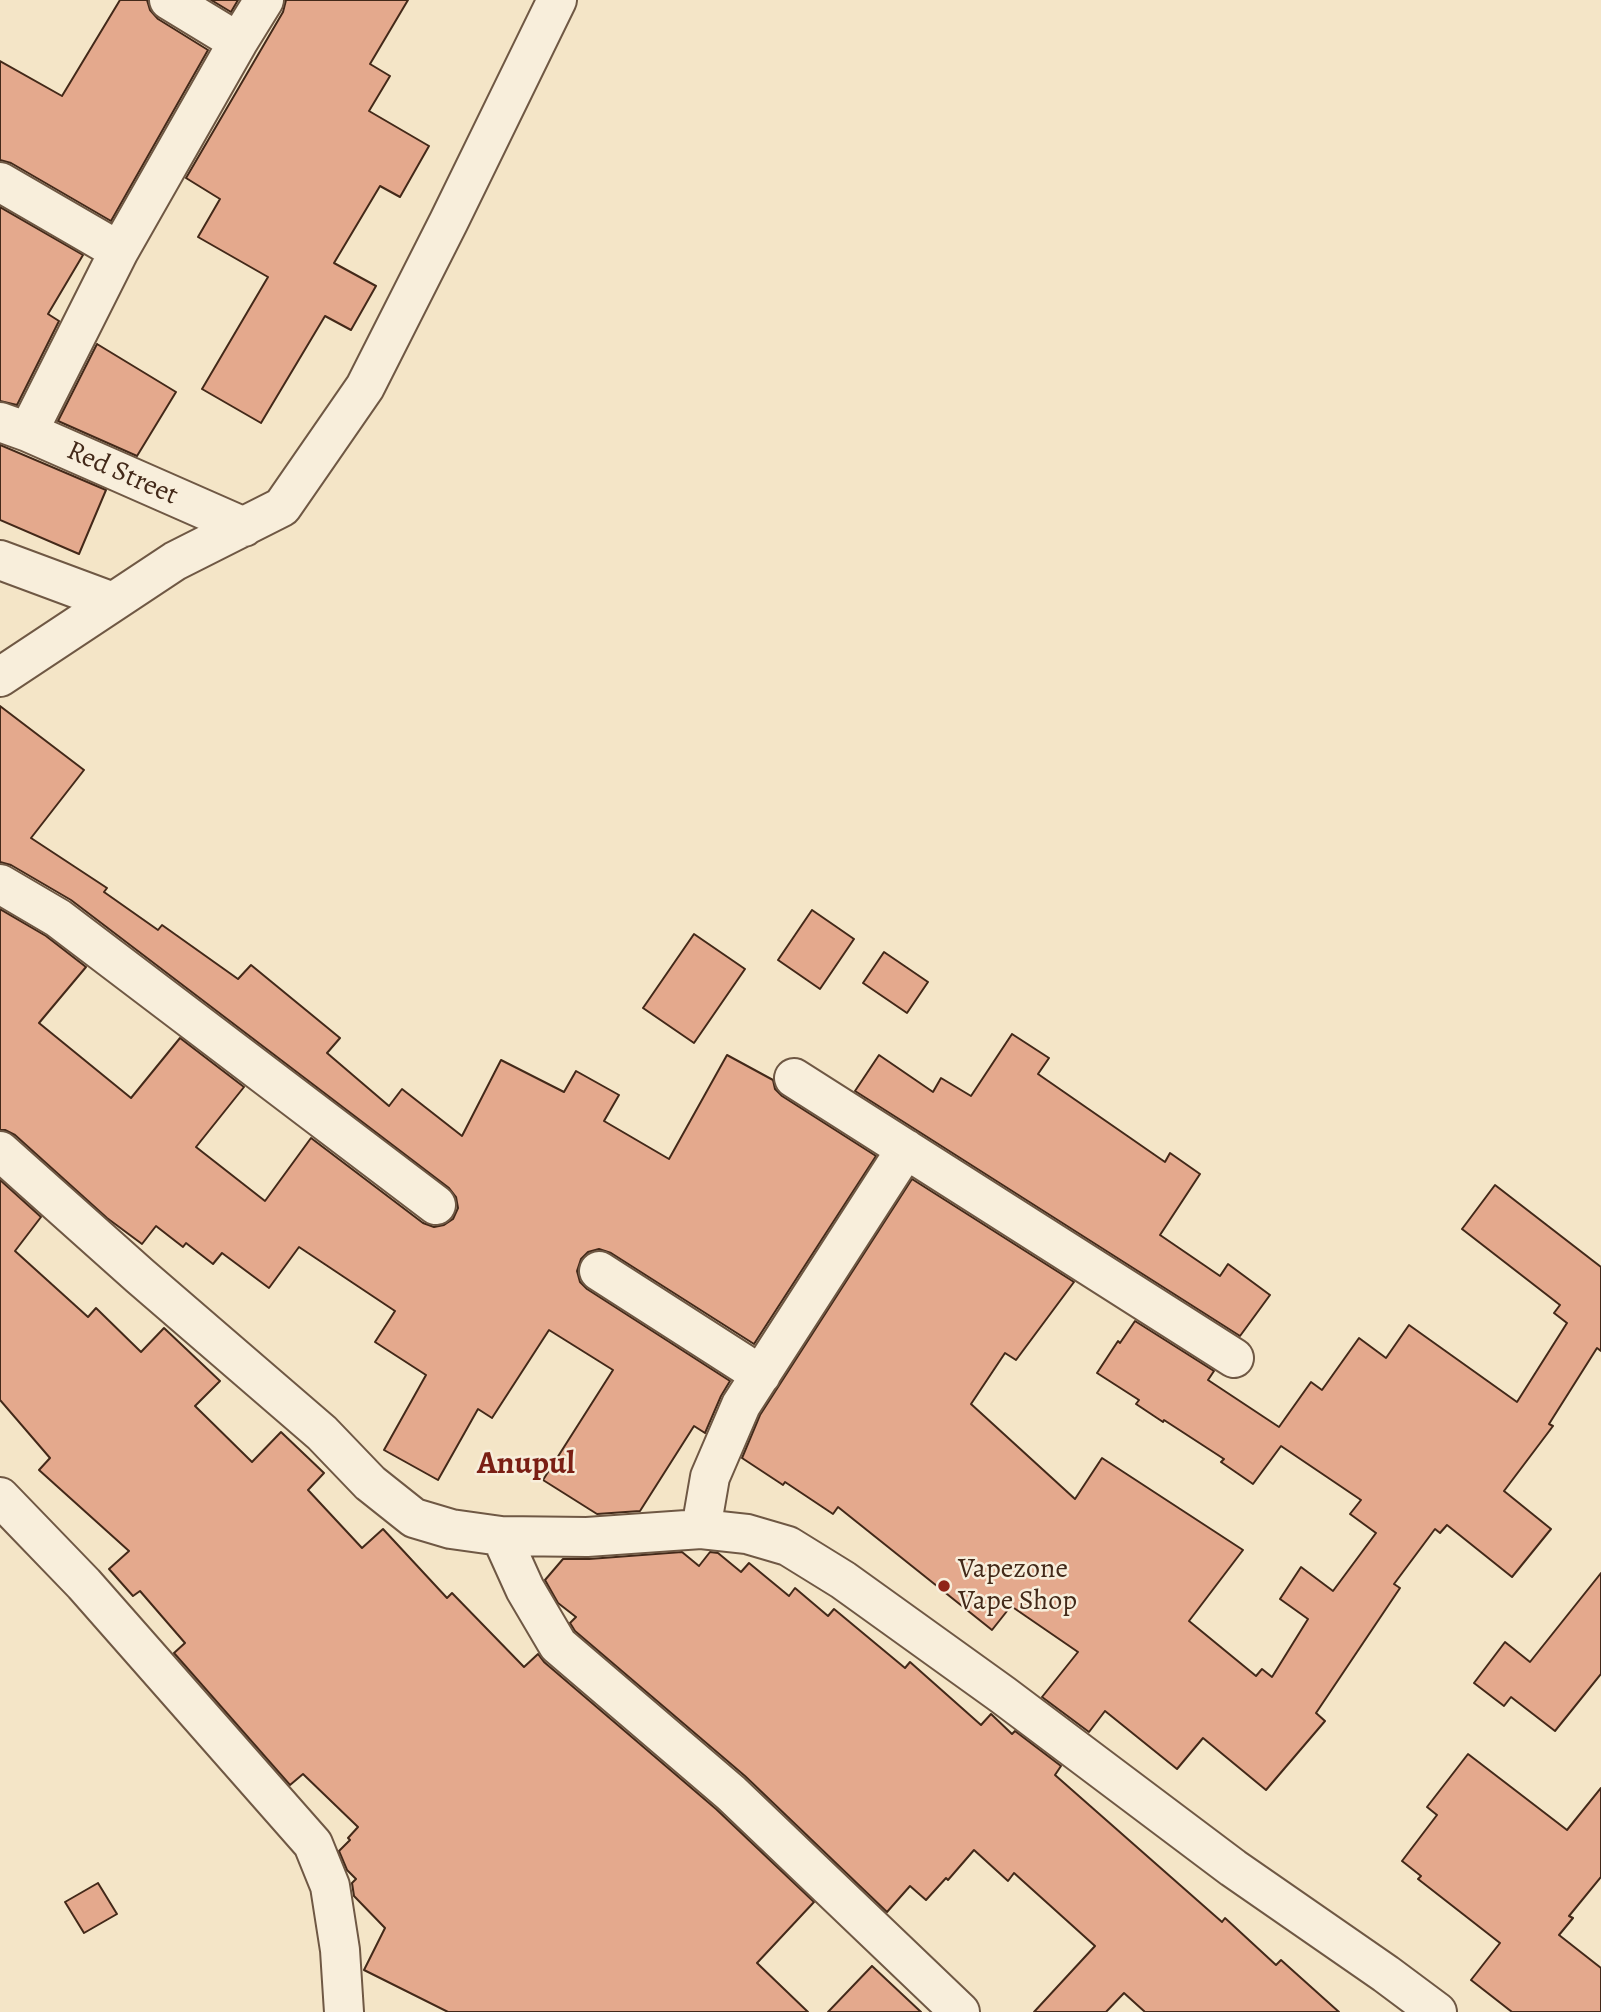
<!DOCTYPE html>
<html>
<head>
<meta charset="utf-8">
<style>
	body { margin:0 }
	canvas { display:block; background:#f4e5c7 }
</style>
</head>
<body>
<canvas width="1601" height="2012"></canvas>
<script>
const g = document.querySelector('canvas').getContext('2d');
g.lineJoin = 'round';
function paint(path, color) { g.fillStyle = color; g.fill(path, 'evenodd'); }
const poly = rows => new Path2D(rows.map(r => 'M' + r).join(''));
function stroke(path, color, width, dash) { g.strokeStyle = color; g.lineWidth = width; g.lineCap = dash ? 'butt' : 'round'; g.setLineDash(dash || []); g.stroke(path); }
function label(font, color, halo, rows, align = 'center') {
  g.font = font + ' Alegreya,serif'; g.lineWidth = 5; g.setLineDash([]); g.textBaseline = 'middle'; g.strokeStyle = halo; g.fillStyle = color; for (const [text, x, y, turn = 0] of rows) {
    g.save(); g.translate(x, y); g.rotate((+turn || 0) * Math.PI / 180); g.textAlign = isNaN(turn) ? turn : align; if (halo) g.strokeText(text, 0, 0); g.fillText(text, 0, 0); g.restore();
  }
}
const building = poly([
	[120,0,147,0,150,10,158,19,208,50,111,221,11,163,0,160,0,61,62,96,120,0],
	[211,0,238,0,231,12,211,0],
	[286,0,408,0,370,64,390,76,369,111,429,146,400,197,380,186,334,263,376,286,351,330,325,316,261,423,202,389,268,277,198,237,220,199,186,178,283,12,286,0],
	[0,207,83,255,48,314,59,321,17,405,0,401,0,207],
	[97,344,176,392,137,456,58,421,97,344],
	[0,445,106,490,79,554,0,520,0,445],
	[0,706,84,770,31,838,107,888,104,892,158,930,162,925,238,979,251,965,340,1038,327,1053,389,1106,402,1089,462,1136,501,1060,564,1092,576,1071,619,1095,604,1121,669,1159,727,1055,773,1080,775,1089,782,1096,876,1156,754,1344,611,1253,599,1249,588,1252,581,1259,577,1271,580,1282,587,1289,730,1381,721,1396,705,1433,694,1426,640,1511,597,1514,543,1480,613,1370,549,1330,492,1418,478,1409,438,1480,384,1450,426,1375,375,1342,395,1311,299,1247,269,1288,222,1253,213,1264,186,1243,183,1247,156,1226,142,1244,107,1218,15,1135,5,1130,0,1130,0,909,46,936,86,967,39,1023,131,1098,180,1038,244,1087,196,1147,265,1201,311,1138,423,1223,434,1227,444,1225,453,1219,458,1208,456,1197,449,1188,71,900,11,865,0,862,0,706],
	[812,910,854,939,820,989,778,960,812,910],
	[694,934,745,969,694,1043,643,1008,694,934],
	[884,952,928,982,907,1013,863,983,884,952],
	[1012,1034,1049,1058,1038,1074,1165,1162,1170,1153,1200,1174,1160,1235,1220,1276,1228,1264,1270,1295,1240,1336,855,1091,879,1055,933,1092,941,1078,971,1096,1012,1034],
	[912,1179,1074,1282,1016,1360,1005,1353,971,1404,1075,1499,1102,1458,1243,1550,1189,1621,1256,1676,1262,1669,1272,1677,1308,1619,1280,1599,1301,1567,1333,1591,1376,1533,1350,1514,1361,1500,1281,1446,1253,1484,1221,1462,1224,1459,1164,1420,1163,1422,1136,1404,1139,1400,1097,1373,1118,1341,1120,1343,1135,1321,1214,1371,1208,1380,1279,1427,1311,1382,1322,1390,1359,1338,1386,1358,1409,1325,1517,1402,1567,1323,1554,1313,1560,1305,1462,1229,1495,1185,1601,1267,1601,1351,1597,1348,1549,1424,1553,1426,1504,1491,1551,1529,1512,1577,1447,1525,1440,1533,1435,1529,1394,1584,1400,1588,1316,1713,1325,1721,1266,1790,1203,1738,1177,1769,1105,1711,1089,1732,1042,1697,1078,1652,1011,1606,992,1630,838,1507,833,1514,785,1482,783,1485,742,1458,760,1415,912,1179],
	[0,1180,41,1217,15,1251,88,1317,96,1308,141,1352,164,1328,220,1381,195,1406,252,1462,281,1432,324,1473,308,1490,362,1548,383,1529,447,1598,452,1593,524,1667,538,1654,544,1662,716,1809,814,1902,757,1963,808,2012,448,2012,364,1970,385,1928,354,1896,352,1883,356,1879,347,1870,339,1851,350,1840,348,1838,358,1827,303,1774,290,1785,174,1653,185,1643,140,1591,133,1596,109,1569,129,1551,39,1470,50,1458,0,1400,0,1180],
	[682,1552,699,1566,710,1552,718,1553,741,1572,749,1563,789,1596,795,1588,828,1616,834,1609,905,1668,910,1662,981,1725,991,1714,1012,1734,1015,1731,1061,1766,1055,1775,1222,1922,1225,1918,1276,1965,1281,1960,1339,2012,1145,2012,1124,1993,1106,2012,1034,2012,1095,1946,1014,1873,1008,1881,974,1850,948,1880,946,1878,926,1900,910,1886,887,1912,745,1776,575,1631,570,1623,576,1617,558,1603,545,1580,563,1559,589,1559,682,1552],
	[1601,1573,1601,1674,1555,1731,1511,1697,1504,1706,1474,1683,1505,1642,1530,1662,1601,1573],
	[1468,1754,1567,1830,1601,1788,1601,1877,1569,1916,1573,1918,1559,1935,1601,1968,1601,2012,1512,2012,1471,1980,1500,1943,1418,1879,1421,1876,1402,1861,1437,1815,1427,1807,1468,1754],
	[98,1883,117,1914,84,1933,65,1902,98,1883],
	[872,1966,921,2012,828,2012,872,1966]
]);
const minor = poly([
	[169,0,238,42],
	[0,182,119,251],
	[0,422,28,432,244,527],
	[28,432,119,251,238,42,264,0],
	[0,560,113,602],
	[0,677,175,561,282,507,365,387,449,221,557,0],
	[0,884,58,918,436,1205],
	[794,1078,1234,1358],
	[0,1151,140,1276,322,1433,370,1483,414,1518,451,1529,501,1536,587,1537,701,1529,747,1534,788,1546,843,1580,1003,1695,1233,1868,1386,1974,1437,2012],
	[599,1271,761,1375],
	[0,1497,84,1584,313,1844,330,1886,340,1950,344,2012],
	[701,1529,710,1477,741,1405,906,1149],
	[501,1536,525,1589,558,1645,731,1793,960,2012]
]);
const markers = [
	[944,1586,7,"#8f2418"]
];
const streetNames = [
	["Red Street",122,474,24]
];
const poiNames = [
	["Vapezone",958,1570],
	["Vape Shop",958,1602]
];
const quarterNames = [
	["Anupul",526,1465]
];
paint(building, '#e4a98d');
stroke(building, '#432919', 2);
stroke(minor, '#6f5844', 42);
stroke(minor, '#f8eedb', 38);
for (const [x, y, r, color] of markers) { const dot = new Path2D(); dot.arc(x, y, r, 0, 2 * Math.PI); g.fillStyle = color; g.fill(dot); stroke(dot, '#f8eedb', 2.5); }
label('28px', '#432919', '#f8eedb', streetNames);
label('28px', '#432919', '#f8eedb', poiNames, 'left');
label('bold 32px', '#7a1f14', '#f8eedb', quarterNames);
</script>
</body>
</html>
